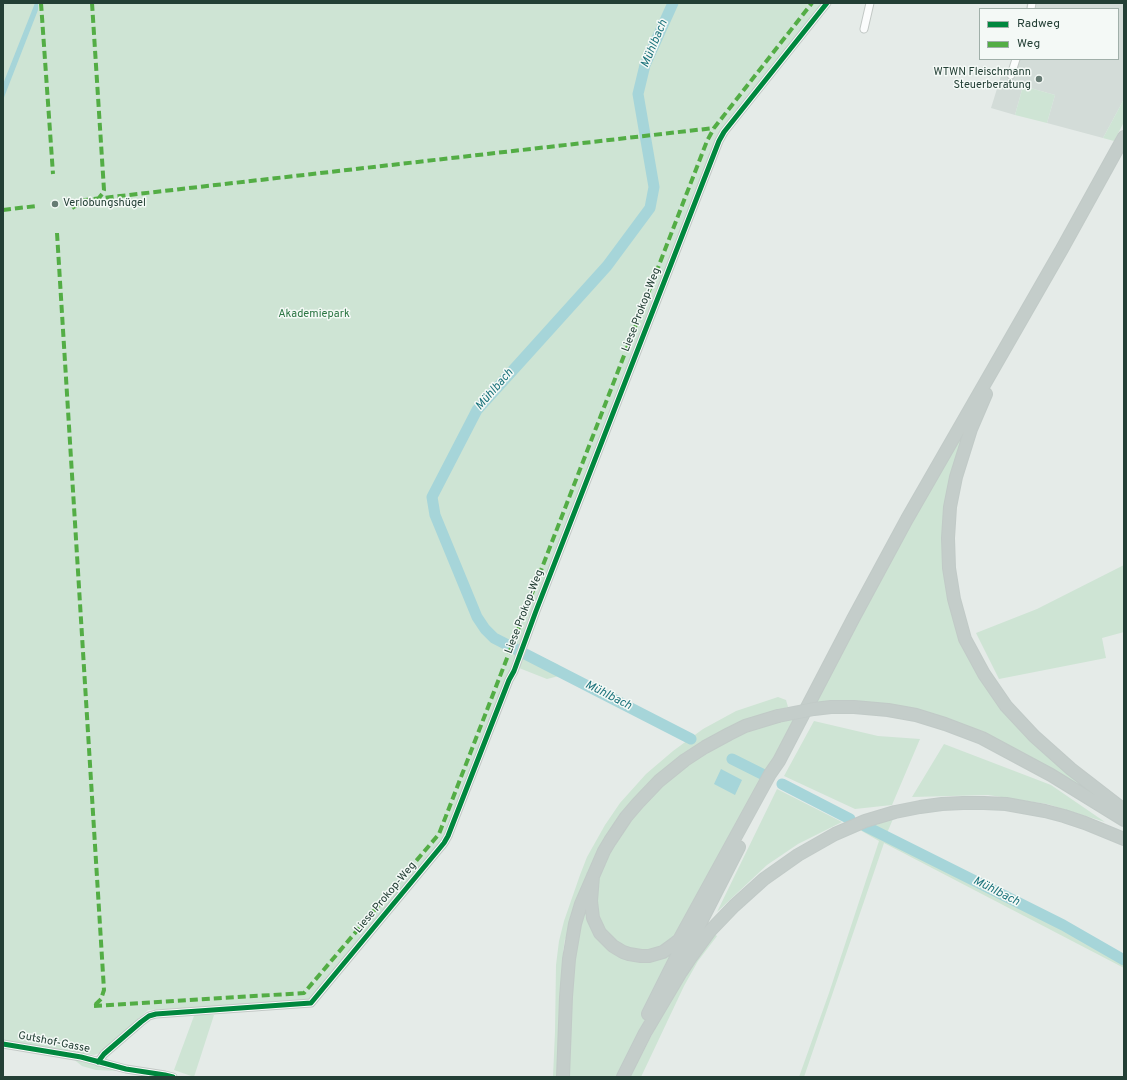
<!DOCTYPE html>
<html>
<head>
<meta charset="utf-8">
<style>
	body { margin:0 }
	#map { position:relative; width:1127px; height:1080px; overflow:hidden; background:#e5ebe8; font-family:Overpass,sans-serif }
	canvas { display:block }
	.frame { position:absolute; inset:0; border:4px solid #233f35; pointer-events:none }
	.legend { position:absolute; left:979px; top:8px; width:140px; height:52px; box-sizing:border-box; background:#f4f9f6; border:1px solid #a0afa9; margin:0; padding:5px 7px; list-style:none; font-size:12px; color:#233f35 }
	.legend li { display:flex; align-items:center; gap:8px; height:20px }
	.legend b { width:20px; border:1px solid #a0afa9 }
</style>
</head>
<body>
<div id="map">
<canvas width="1127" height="1080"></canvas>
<div class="frame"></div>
<ul class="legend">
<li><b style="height:5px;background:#00873e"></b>Radweg</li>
<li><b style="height:5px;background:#53ad45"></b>Weg</li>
</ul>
</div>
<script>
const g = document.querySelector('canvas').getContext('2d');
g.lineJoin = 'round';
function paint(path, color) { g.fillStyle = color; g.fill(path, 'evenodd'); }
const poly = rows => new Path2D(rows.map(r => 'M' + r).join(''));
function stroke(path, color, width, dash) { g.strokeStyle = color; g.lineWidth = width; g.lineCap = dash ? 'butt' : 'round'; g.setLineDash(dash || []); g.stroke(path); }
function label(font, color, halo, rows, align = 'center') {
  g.font = font + ' Overpass,sans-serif'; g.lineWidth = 3; g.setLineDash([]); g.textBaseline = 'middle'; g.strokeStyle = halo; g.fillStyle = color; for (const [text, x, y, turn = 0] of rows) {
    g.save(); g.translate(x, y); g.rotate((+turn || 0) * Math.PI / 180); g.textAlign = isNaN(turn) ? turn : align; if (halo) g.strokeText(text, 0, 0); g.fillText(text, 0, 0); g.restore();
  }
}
const built = poly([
	[1027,3,1124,3,1124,99,1103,138,1047,123,1055,95,1023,86,1015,115,991,108,1001,76,1009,69,1012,59,1118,59,1118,9,1026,9]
]);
const green = poly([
	[3,3,823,3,717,137,444,838,309,1001,148,1010,100,1053,94,1055,3,1041],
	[1023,86,1055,95,1047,123,1015,115],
	[1124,99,1124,122,1114,141,1103,138],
	[961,425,971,429,948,538,965,639,1006,706,1093,786,1085,795,982,738,854,701,830,701,809,704],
	[1124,565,1124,632,1102,638,1106,658,999,679,976,633,1037,609],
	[525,649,559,665,561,671,559,676,547,679,519,668],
	[778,697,786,700,788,707,739,723,708,738,679,757,652,780,611,830,595,856,580,893,569,936,565,939,563,952,563,973,560,1077,553,1077,555,1032,556,965,559,941,564,921,580,875,587,857,605,825,620,803,646,774,673,751,703,729,736,711],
	[802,716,678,954,616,1077,563,1077,566,997,581,904,638,803,729,734],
	[814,721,878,736,920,739,892,805,855,809,784,776],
	[944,744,1051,785,1105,822,1047,804,988,795,912,797],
	[777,789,842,822,798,844,767,865,717,912],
	[893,819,887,833,1124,955,1124,968,884,843,804,1077,799,1077,829,993,879,841,860,830],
	[713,933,717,936,698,961,684,986,641,1077,630,1077,679,982],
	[200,1014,214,1015,194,1077,174,1070,194,1016],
	[72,1058,119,1070,119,1071,96,1070,82,1066]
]);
const water = poly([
	[35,3,38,3,38,10,3,100,3,84],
	[721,769,742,780,735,795,714,784]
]);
const river = poly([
	[673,3,645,65,638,94,654,187,650,208,607,266,477,410,432,497,435,515,477,617,485,629,494,638,691,739],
	[732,759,762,774],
	[782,784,850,819],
	[865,826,1063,925,1124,960]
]);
const minor = poly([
	[1031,9,1032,3],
	[864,29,870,3],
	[1011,75,1016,59],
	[3,1044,81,1057,126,1069,165,1075,173,1077],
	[98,1062,104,1054,141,1022,149,1016,156,1014,311,1003,444,843,448,836,509,680,514,671,536,611,719,141,724,132,827,3]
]);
const trunk = poly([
	[986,394,971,429,956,477,950,507,948,538,949,568,954,599,965,639,984,674,1006,706,1034,736,1071,769,1124,810],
	[854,707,888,710,916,715,945,724,982,738,1051,775,1124,820],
	[593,876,591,901,593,918,600,933,613,946,623,952,629,954,641,956,649,956,663,952,674,944,679,940,770,774,779,761,853,619,907,519,1062,249,1124,137],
	[682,959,739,847],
	[648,1014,682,946],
	[563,1077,566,997,569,959,575,924,581,904,604,851,610,841,626,817,638,803,659,781,685,760,705,747,729,734,745,726,778,716],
	[623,1077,645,1033,681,972,689,960,710,931,734,906,764,879,798,855,835,834,865,821,895,812,920,807,942,804,963,803,984,803,1006,804,1045,811,1064,816,1085,823,1124,839]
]);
const trunkBridge = poly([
	[778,716,814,709,831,707,854,707]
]);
const quiet = poly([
	[41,3,53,174],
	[92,3,104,190,103,193,98,199],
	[72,208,85,200,714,128],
	[3,210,36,206],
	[57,233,104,990,101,999,94,1006],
	[94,1006,304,993,439,834,707,141,714,128,812,3]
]);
const cycleway = poly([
	[3,1044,81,1057,126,1069,165,1075,173,1077],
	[98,1062,104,1054,141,1022,149,1016,156,1014,311,1003,444,843,448,836,509,680,514,671,536,611,719,141,724,132,827,3]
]);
const markers = [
	[1039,79,4,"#677b74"],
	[55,204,4,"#677b74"]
];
const poiNames = [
	["WTWN Fleischmann",1031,73],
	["Steuerberatung",1031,86],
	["Verlobungshügel",63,204,"left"]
];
const streetNames = [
	["Liese Prokop-Weg",642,310,-69],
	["Liese Prokop-Weg",525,612,-69],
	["Liese Prokop-Weg",386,898,-50],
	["Gutshof-Gasse",54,1043,11]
];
const parkNames = [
	["Akademiepark",314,315]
];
const waterNames = [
	["Mühlbach",655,44,-67],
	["Mühlbach",495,390,-49],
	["Mühlbach",608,696,27],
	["Mühlbach",996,892,27]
];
paint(built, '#d3dcd8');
paint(green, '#cee4d4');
paint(water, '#a6d5d9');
stroke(river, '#a6d5d9', 11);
stroke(minor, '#c2c8c5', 9);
stroke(trunk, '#c1cac7', 14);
stroke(minor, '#fbfcfc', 7);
stroke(trunk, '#c4cdca', 12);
stroke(trunkBridge, '#c1cac7', 14, []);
stroke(trunkBridge, '#c4cdca', 12);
stroke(quiet, '#53ad45', 4, [8, 4]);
stroke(cycleway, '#00873e', 5);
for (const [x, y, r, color] of markers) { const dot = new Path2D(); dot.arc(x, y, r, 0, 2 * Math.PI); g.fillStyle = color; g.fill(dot); stroke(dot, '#f4f9f6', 1.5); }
label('11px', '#233f35', '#f4f9f6', poiNames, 'right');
label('11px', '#233f35', '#f4f9f6', streetNames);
label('11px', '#2c7644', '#f4f9f6', parkNames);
label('italic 12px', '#1c737c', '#f4f9f6', waterNames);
</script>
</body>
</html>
